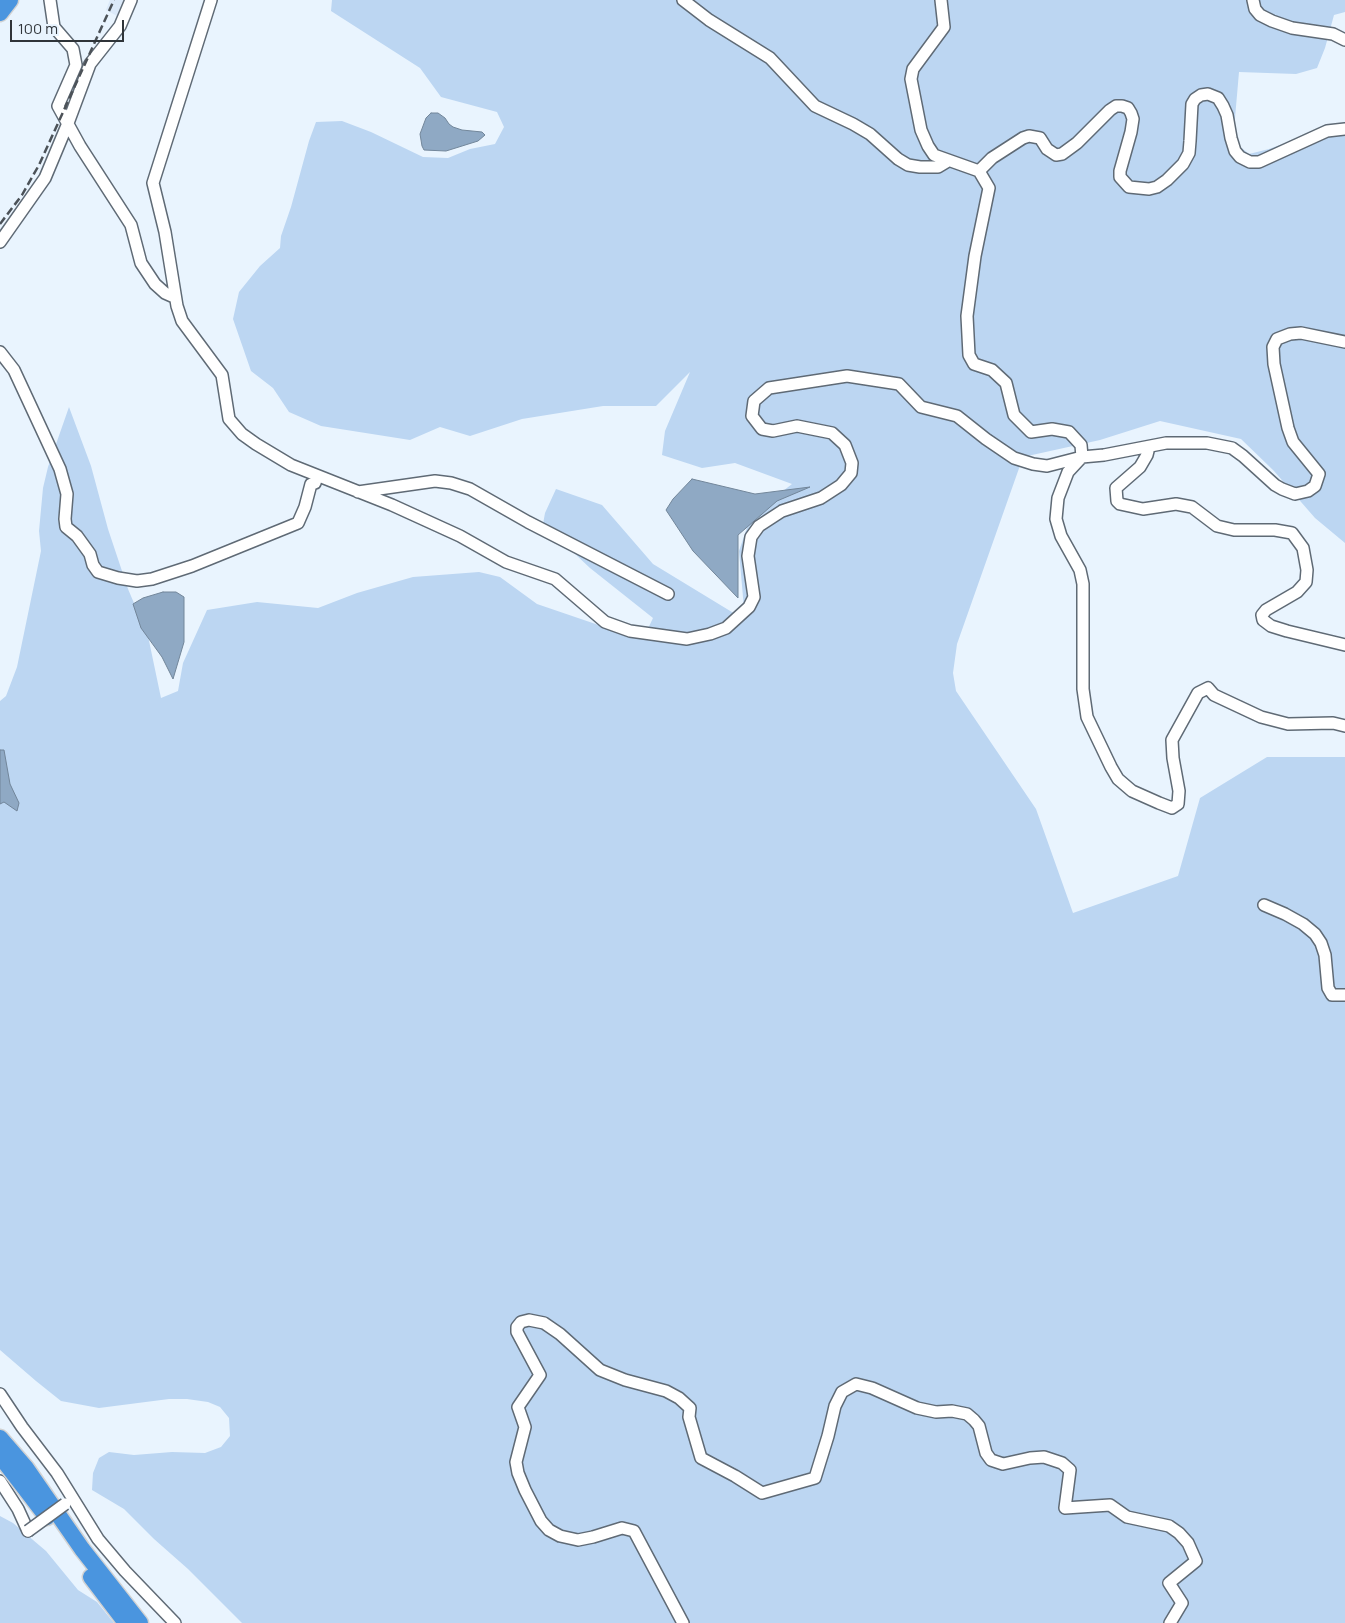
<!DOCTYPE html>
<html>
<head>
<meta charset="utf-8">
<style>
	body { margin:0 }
	#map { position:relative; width:1345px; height:1623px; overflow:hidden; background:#e9f4fe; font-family:Manrope,sans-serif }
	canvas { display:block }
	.scale { position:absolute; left:10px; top:20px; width:114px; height:22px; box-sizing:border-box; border:2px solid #2f3439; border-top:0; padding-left:6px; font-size:15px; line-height:18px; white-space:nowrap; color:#2f3439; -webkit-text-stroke:4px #e9f4fe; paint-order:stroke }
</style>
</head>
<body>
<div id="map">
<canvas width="1345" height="1623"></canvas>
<div class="scale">100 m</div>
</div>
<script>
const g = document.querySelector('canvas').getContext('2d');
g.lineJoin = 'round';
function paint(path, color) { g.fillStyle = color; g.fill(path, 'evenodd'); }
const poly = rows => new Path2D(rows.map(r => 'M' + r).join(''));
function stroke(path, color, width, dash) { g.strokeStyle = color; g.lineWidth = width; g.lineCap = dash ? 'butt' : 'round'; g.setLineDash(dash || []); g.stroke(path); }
const built = poly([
	[110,0,124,0,117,16,106,10]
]);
const green = poly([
	[332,0,1345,0,1345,12,1334,15,1325,48,1317,68,1296,74,1239,72,1233,141,1249,154,1269,149,1324,129,1345,133,1345,543,1315,518,1274,471,1241,439,1160,421,1100,440,1023,457,957,644,953,673,956,691,1036,809,1073,913,1178,876,1200,798,1267,757,1345,757,1345,1623,242,1623,188,1569,154,1539,124,1509,92,1490,93,1473,99,1458,109,1452,134,1455,172,1452,205,1453,221,1447,230,1436,229,1418,220,1407,208,1402,187,1399,169,1399,99,1408,61,1401,36,1381,0,1350,0,701,6,696,17,667,41,551,39,531,43,488,48,467,69,407,91,466,108,529,128,589,148,636,161,698,178,691,183,663,207,610,257,602,318,608,357,593,413,577,479,572,500,577,537,604,619,632,645,635,653,618,590,568,543,524,545,513,556,489,602,505,653,564,745,620,739,551,751,516,792,484,735,463,702,468,662,455,665,431,690,372,656,406,603,406,522,419,470,436,440,427,410,440,321,426,289,412,273,388,251,371,233,319,239,292,260,266,280,248,281,236,291,207,309,141,316,122,342,121,371,132,423,157,448,158,470,149,495,144,504,127,497,112,441,97,420,68,331,11],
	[0,1516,13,1523,46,1551,78,1590,97,1602,114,1623,0,1623]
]);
const water = poly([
	[431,113,438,113,445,118,449,124,453,127,462,130,482,132,485,135,478,141,446,151,424,150,422,146,420,134,426,118,431,113],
	[692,479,755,494,810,487,777,501,738,535,738,598,693,551,666,510,673,499,692,479],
	[163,592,176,592,184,597,184,642,173,679,162,657,141,628,133,604,143,598,163,592],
	[0,750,4,750,10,784,19,803,17,811,4,802,0,804,0,750]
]);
const minor = poly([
	[50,0,54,27,73,49,76,65,58,106,80,146,131,225,141,263,155,284,165,293,174,297],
	[211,0,153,183,165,232,177,306,182,321,222,375,229,419,242,434,256,444,291,465,392,505,460,536,506,562,555,579,605,622,630,631,687,639,710,634,726,628,749,607,754,597,748,556,751,537,759,526,782,511,821,498,841,485,851,473,852,463,845,445,832,433,797,426,773,431,762,429,752,416,754,401,769,388,847,376,899,384,921,407,957,416,986,439,1014,458,1033,464,1047,466,1082,457,1104,455,1166,443,1207,443,1232,448,1243,456,1275,485,1282,489,1295,494,1308,491,1315,486,1319,474,1293,442,1288,428,1274,364,1273,347,1277,339,1290,334,1301,333,1345,342],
	[683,0,709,20,770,58,815,106,853,124,870,134,898,159,908,165,920,167,938,167,948,161],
	[941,0,944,27,913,69,911,79,921,130,928,146,934,155,979,171,989,188,975,256,967,316,969,355,974,364,992,370,1006,383,1014,415,1031,432,1052,429,1069,432,1081,445,1082,457,1068,472,1058,498,1056,519,1061,536,1080,570,1083,584,1083,689,1087,717,1111,767,1118,779,1132,791,1159,803,1172,808,1178,804,1179,791,1173,758,1172,740,1198,693,1208,688,1214,695,1261,717,1288,724,1333,723,1345,726],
	[1253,0,1255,9,1260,15,1272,21,1292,28,1333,34,1345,40],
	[979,171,992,158,1023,138,1029,136,1040,138,1047,149,1056,155,1062,154,1077,143,1110,110,1116,106,1122,106,1128,108,1131,113,1133,119,1131,132,1120,171,1120,177,1129,187,1149,189,1157,187,1167,180,1183,164,1189,153,1190,141,1192,104,1195,99,1201,95,1208,94,1218,98,1223,106,1227,115,1231,138,1235,151,1240,157,1250,162,1259,162,1327,131,1345,129],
	[0,242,45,178,68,123,90,64,120,26,131,0],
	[0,352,14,370,60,469,67,494,65,519,66,527,77,536,90,554,93,565,98,572,118,578,137,581,152,579,192,566,298,523,305,507,311,484,315,483,317,476],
	[1149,447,1147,455,1140,467,1116,488,1117,501,1120,504,1143,509,1176,504,1192,507,1217,526,1234,530,1275,530,1292,533,1303,548,1307,570,1306,582,1297,592,1266,610,1262,615,1263,620,1271,626,1287,631,1345,645],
	[358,492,435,481,451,483,470,489,528,522,668,594],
	[1264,905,1285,914,1303,924,1315,934,1321,943,1325,955,1328,988,1332,995,1345,995],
	[0,1394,22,1427,57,1473,98,1539,125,1571,175,1623],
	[0,1481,18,1509,28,1531],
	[683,1623,634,1531,622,1528,593,1537,578,1540,560,1536,549,1530,541,1521,525,1490,518,1473,516,1462,525,1427,518,1407,540,1375,517,1332,517,1327,521,1322,529,1320,544,1323,560,1334,600,1370,625,1380,666,1391,679,1398,690,1408,689,1417,701,1458,735,1476,762,1493,815,1478,828,1436,835,1406,842,1392,856,1384,872,1388,917,1408,936,1412,952,1411,967,1414,974,1420,979,1426,986,1453,991,1460,1003,1464,1030,1458,1044,1457,1062,1463,1070,1470,1065,1508,1110,1505,1127,1517,1169,1526,1179,1533,1188,1543,1196,1561,1169,1583,1182,1603,1170,1623]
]);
const highway = poly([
	[0,13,10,0],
	[0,1438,26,1468,82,1549,140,1623],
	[0,1456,47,1517],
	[91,1577,123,1619]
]);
const rail = poly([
	[0,224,22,195,39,165,114,0]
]);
const minorBridge = poly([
	[28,1531,65,1504]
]);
paint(built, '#dbe9f9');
paint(green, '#bcd6f2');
paint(water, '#8fa9c4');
stroke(water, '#72869a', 1);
stroke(minor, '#5f6a75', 14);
stroke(highway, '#d1d2d3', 19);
stroke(minor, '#fff', 11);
stroke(highway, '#4a95df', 16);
stroke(rail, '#4c5258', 2.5, [8, 4]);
stroke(minorBridge, '#5f6a75', 14, []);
stroke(minorBridge, '#fff', 11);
</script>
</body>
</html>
